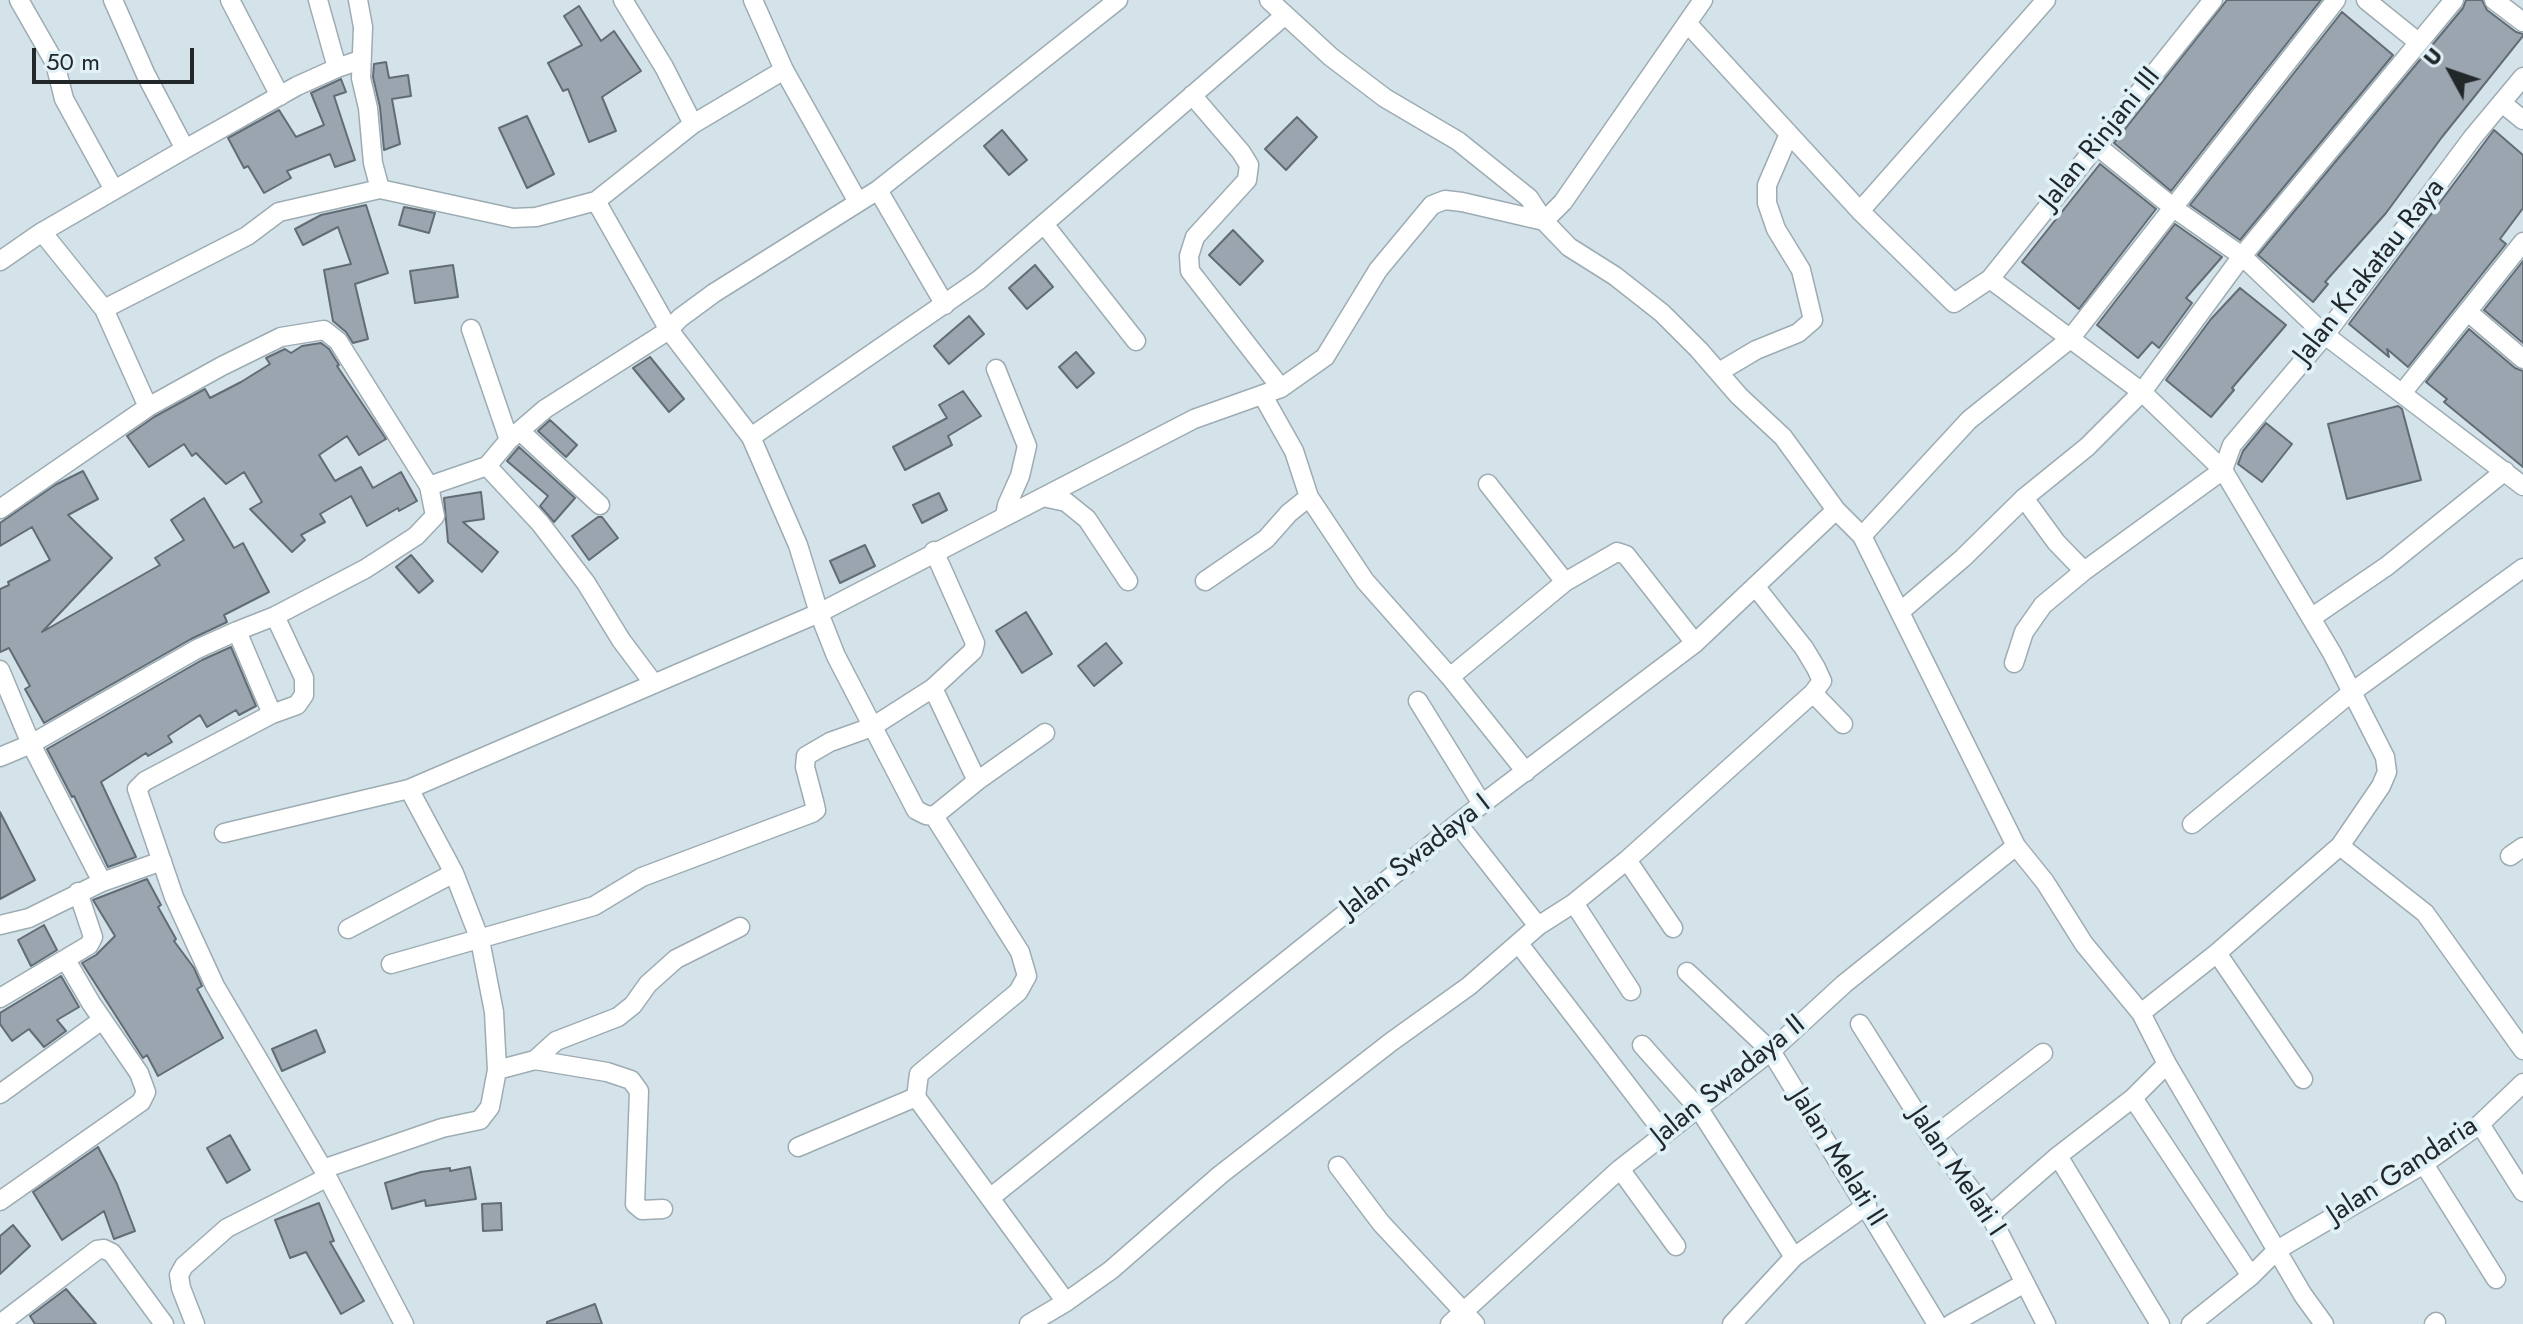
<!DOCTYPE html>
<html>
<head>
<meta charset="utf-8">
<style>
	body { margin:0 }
	#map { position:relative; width:2523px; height:1324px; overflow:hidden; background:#d4e3ea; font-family:Jost,sans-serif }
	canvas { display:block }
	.north { position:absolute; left:2411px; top:32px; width:80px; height:80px; -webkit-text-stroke:6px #e1f1f8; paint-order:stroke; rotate:310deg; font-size:22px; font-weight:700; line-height:32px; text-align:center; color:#22272a }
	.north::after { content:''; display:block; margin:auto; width:28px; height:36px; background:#22272a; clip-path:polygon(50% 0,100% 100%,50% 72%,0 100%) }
	.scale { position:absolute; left:32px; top:48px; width:162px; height:36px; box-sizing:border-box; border:4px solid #22272a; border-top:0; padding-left:10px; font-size:24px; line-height:28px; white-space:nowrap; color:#22272a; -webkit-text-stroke:6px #e1f1f8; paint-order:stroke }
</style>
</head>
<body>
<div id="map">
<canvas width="2523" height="1324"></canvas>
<div class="north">U</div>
<div class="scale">50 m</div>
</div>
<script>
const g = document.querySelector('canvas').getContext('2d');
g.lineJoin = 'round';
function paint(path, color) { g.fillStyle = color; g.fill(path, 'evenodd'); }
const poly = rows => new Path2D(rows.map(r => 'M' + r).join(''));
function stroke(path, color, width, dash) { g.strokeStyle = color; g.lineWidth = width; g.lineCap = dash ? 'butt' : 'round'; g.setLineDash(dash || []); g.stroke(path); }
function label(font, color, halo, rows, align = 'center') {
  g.font = font + ' Jost,sans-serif'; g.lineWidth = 8; g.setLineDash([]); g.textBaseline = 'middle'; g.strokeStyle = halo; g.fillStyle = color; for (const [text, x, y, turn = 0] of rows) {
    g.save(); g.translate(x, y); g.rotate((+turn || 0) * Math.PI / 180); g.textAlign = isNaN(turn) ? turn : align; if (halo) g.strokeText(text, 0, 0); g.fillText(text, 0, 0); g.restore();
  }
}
const building = poly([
	[2227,0,2321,0,2171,191,2114,143,2227,0],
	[2466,0,2482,0,2487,10,2516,32,2523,34,2523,36,2442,137,2386,213,2325,282,2328,284,2313,302,2258,255,2463,8,2466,0],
	[579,6,601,41,614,31,641,71,602,97,616,131,589,142,568,89,563,91,548,63,582,45,564,16,579,6],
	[2342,12,2393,55,2240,240,2190,205,2342,12],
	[386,62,389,78,408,75,411,96,392,99,400,144,384,150,380,107,373,77,374,64,386,62],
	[341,79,346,92,334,96,355,160,335,167,330,154,287,171,291,178,264,193,248,166,244,168,228,138,279,110,296,137,324,125,311,93,341,79],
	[527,116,554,174,527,188,499,128,527,116],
	[1297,117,1317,137,1286,170,1265,149,1297,117],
	[1002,130,1027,160,1009,175,984,146,1002,130],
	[2494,130,2523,155,2523,208,2500,239,2506,244,2408,367,2387,349,2389,357,2349,324,2494,130],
	[2100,164,2156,209,2079,309,2022,262,2100,164],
	[366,205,388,273,355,284,368,339,353,343,346,332,333,321,324,270,351,264,338,227,303,245,295,229,321,215,366,205],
	[404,207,435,213,429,233,399,225,404,207],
	[2175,224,2222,257,2186,298,2192,303,2159,348,2152,342,2138,358,2097,325,2175,224],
	[1233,230,1263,261,1240,285,1209,255,1233,230],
	[2523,261,2523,343,2484,310,2523,261],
	[453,265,458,297,415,303,410,271,453,265],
	[1035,265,1053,287,1027,309,1009,288,1035,265],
	[2240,288,2286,325,2232,388,2234,390,2211,417,2166,380,2211,319,2240,288],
	[969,316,984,334,949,364,934,346,969,316],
	[2469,329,2515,368,2523,371,2523,467,2444,402,2447,399,2426,382,2469,329],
	[321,343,329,349,339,365,337,366,386,439,359,455,347,436,319,455,335,481,361,467,373,488,401,472,417,501,399,511,398,508,367,526,351,496,320,514,325,522,301,535,305,540,292,552,250,509,262,502,244,472,226,484,196,453,192,456,184,444,149,467,127,436,154,417,205,389,210,398,241,382,270,364,266,358,285,349,291,353,302,346,321,343],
	[1076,352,1094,373,1077,388,1059,367,1076,352],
	[650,357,684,399,669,412,633,368,650,357],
	[963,391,981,416,948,436,952,445,905,470,893,447,947,418,939,405,963,391],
	[2398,406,2402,409,2421,480,2347,499,2328,424,2398,406],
	[550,420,577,445,566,457,538,431,550,420],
	[2266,423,2292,444,2262,482,2238,464,2243,451,2266,423],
	[519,447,575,498,554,522,540,506,548,496,507,461,519,447],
	[83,471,98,499,68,515,112,558,42,632,160,565,155,558,184,540,171,520,204,498,234,548,243,543,269,592,224,615,227,622,191,639,44,723,25,689,30,686,9,648,0,652,0,589,9,585,8,582,50,560,32,527,0,546,0,523,55,485,83,471],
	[481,492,484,519,463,522,498,552,482,572,448,542,444,498,481,492],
	[939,493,947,510,922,523,913,505,939,493],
	[598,517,602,517,618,538,589,560,572,536,598,517],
	[865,545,875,566,840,583,830,561,865,545],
	[411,555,433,581,419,593,396,567,411,555],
	[1026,612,1052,654,1022,673,996,631,1026,612],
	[1106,643,1122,663,1094,686,1078,666,1106,643],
	[231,647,256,706,239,715,236,710,207,727,200,715,168,736,172,742,148,756,146,753,101,782,136,857,108,867,74,796,72,797,47,749,202,660,231,647],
	[0,812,35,880,0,899,0,812],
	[147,879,161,905,158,907,176,939,174,941,194,968,202,986,197,989,223,1038,158,1076,147,1055,143,1058,82,963,96,955,115,936,93,900,147,879],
	[44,925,57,950,31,966,18,940,44,925],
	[61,976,79,1007,57,1020,66,1031,44,1047,29,1029,12,1041,0,1024,0,1013,61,976],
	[316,1030,325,1052,282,1071,272,1049,316,1030],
	[230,1135,250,1170,227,1183,207,1148,230,1135],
	[98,1147,117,1184,135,1231,114,1239,104,1211,62,1240,33,1192,98,1147],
	[470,1167,476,1199,426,1206,425,1200,392,1209,385,1183,421,1172,450,1168,450,1171,470,1167],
	[319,1203,334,1241,330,1242,364,1301,341,1314,306,1252,290,1258,275,1220,319,1203],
	[501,1203,502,1230,483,1231,482,1204,501,1203],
	[13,1225,30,1246,0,1274,0,1236,13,1225],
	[66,1289,96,1324,35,1324,30,1316,66,1289],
	[595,1304,602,1324,547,1324,547,1322,595,1304]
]);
const minor = poly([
	[19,0,55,63,64,99,114,190],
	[113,0,146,75,185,149],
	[230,0,280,96],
	[318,0,337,68],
	[358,0,363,27,361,78,368,108,373,163,380,189],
	[623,0,664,67,693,124],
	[753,0,784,70],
	[1269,0,1331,57,1385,98,1458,141,1529,198,1544,221,1569,247,1615,276,1662,313,1699,350,1739,396,1783,437,1836,510,1862,536,2016,846,2045,882,2084,944,2141,1013],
	[2366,0,2418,42],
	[2494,0,2523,22],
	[1687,23,1860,211,1954,303,1990,279,2213,0],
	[1192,95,1241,152,1249,165,1247,180,1195,237,1189,256,1190,271,1281,388],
	[2502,103,2523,120],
	[2096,145,2175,209,2242,256,2325,335,2523,486],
	[878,190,945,305],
	[596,201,669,330,751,437,798,545,819,613,836,656,916,810,926,815,934,816,1020,952,1027,976,1018,992,919,1074,916,1097,1066,1302,1029,1324],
	[1860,211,2046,0],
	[1544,221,1563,202,1703,0],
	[1044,224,1136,341],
	[42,232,104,309,148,407],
	[0,261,42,232,185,149,297,86,337,68,360,60],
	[1990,279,2142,392,2223,470,2332,653,2385,757,2387,772,2381,786,2340,846,2217,953,2141,1013,2167,1064,2303,1295,2324,1324],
	[104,309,247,236,279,212,380,189,513,218,536,217,596,201,693,124,784,70,858,202],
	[2468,312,2523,359],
	[471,329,509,440],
	[996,369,1027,446,1020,476,1007,505,1005,516],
	[1719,372,1756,350,1798,333,1813,320,1801,270,1776,229,1767,203,1767,185,1789,134],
	[2403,392,2523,242],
	[1263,396,1294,451,1309,497,1365,581,1450,677,1526,772],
	[520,431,600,505],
	[751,437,979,280,1284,16],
	[487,466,540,523,586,583,621,640,654,684],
	[2223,470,2232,445,2325,335,2473,137,2523,77],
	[1488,484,1565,582],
	[1043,497,1066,502,1087,519,1128,581],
	[2024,498,2056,542,2084,571,2223,470],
	[0,509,148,407,222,366,281,337,324,330,338,341,429,486,487,466,509,440,545,409,669,330,680,318,714,293,878,190,1118,0],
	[1862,536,1969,420,2070,339,2336,0],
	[1205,581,1266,539,1289,513,1309,497],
	[1901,611,1963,558,2024,498,2087,447,2142,392,2242,256,2454,0],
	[2311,618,2387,566,2505,471],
	[237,631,275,616],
	[2014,663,2024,632,2043,605,2084,571],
	[0,670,31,744,102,882],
	[1450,677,1565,582,1617,552,1626,555,1695,643],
	[1813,693,1843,724],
	[1418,701,1482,804],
	[0,757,31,744,197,649,237,631,272,714],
	[977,781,1045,733],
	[934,816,977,781,933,688,973,651,975,643,934,551],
	[1458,824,1538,926],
	[2192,824,2352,692,2523,568],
	[224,833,409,789,819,613,1194,419,1281,388,1325,357,1378,270,1432,205,1445,200,1462,202,1544,221],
	[2340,846,2425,913,2523,1050],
	[2510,856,2523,847],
	[1627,860,1673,928],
	[1574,903,1631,991],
	[0,925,29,918,102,882,162,861],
	[348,929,454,873],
	[1519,944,1664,1133],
	[2217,953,2303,1079],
	[391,964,594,906,642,877,812,813,816,810,815,805,805,767,806,756,830,742,872,727,933,688],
	[1687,972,1771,1051,1937,1324],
	[0,998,89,945,93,937,78,892],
	[1860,1024,1932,1138,1990,1215,2046,1324],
	[1642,1045,1699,1109,1794,1257],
	[535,1060,556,1041,618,1017,633,1005,648,984,676,959,740,927],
	[497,1070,535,1060,607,1072,631,1080,639,1091,635,1204,642,1210,663,1209],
	[0,1094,102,1020],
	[2133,1098,2251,1276],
	[2480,1124,2523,1192],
	[1932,1138,2043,1053],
	[798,1147,916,1097],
	[2058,1156,2160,1324],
	[2424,1164,2496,1279],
	[1338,1166,1381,1223,1475,1324],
	[323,1169,442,1128,480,1120,490,1107,497,1070,494,1012,480,940,454,873,409,789],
	[1620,1169,1676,1246],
	[990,1198,1482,804,1695,643,1836,510],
	[0,1201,141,1102,146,1092,139,1073,91,1003,66,960],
	[1990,1215,2058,1156,2133,1098,2167,1064],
	[1066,1302,1111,1270,1220,1175,1391,1042,1469,986,1538,926,1574,903,1627,860,1813,693,1822,681,1816,668,1804,648,1755,586],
	[0,1324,97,1250,104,1249,112,1253,164,1324],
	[195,1324,181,1288,179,1275,184,1266,227,1228,326,1178],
	[404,1324,323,1169,215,986,174,897,137,789,145,781,272,714,297,705,304,695,304,678,275,616,365,569,416,536,435,516,429,486],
	[1450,1324,1620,1169,1771,1051,1844,984,2016,846],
	[1732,1324,1794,1257,1867,1205],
	[1951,1324,2025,1283],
	[2191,1324,2251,1276,2277,1250,2424,1164,2480,1124,2523,1083],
	[2434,1324,2436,1322]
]);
const streetNames = [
	["Jalan Rinjani III",2101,139,-51],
	["Jalan Krakatau Raya",2370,272,-52],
	["Jalan Swadaya I",1416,857,-38],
	["Jalan Swadaya II",1729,1081,-39],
	["Jalan Melati II",1837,1158,58],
	["Jalan Gandaria",2403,1171,-33],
	["Jalan Melati I",1956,1172,56]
];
paint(building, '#9aa5af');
stroke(building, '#626c75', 2);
stroke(minor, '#9dacb3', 21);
stroke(minor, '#fff', 18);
label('28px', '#22272a', '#e1f1f8', streetNames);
</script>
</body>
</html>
